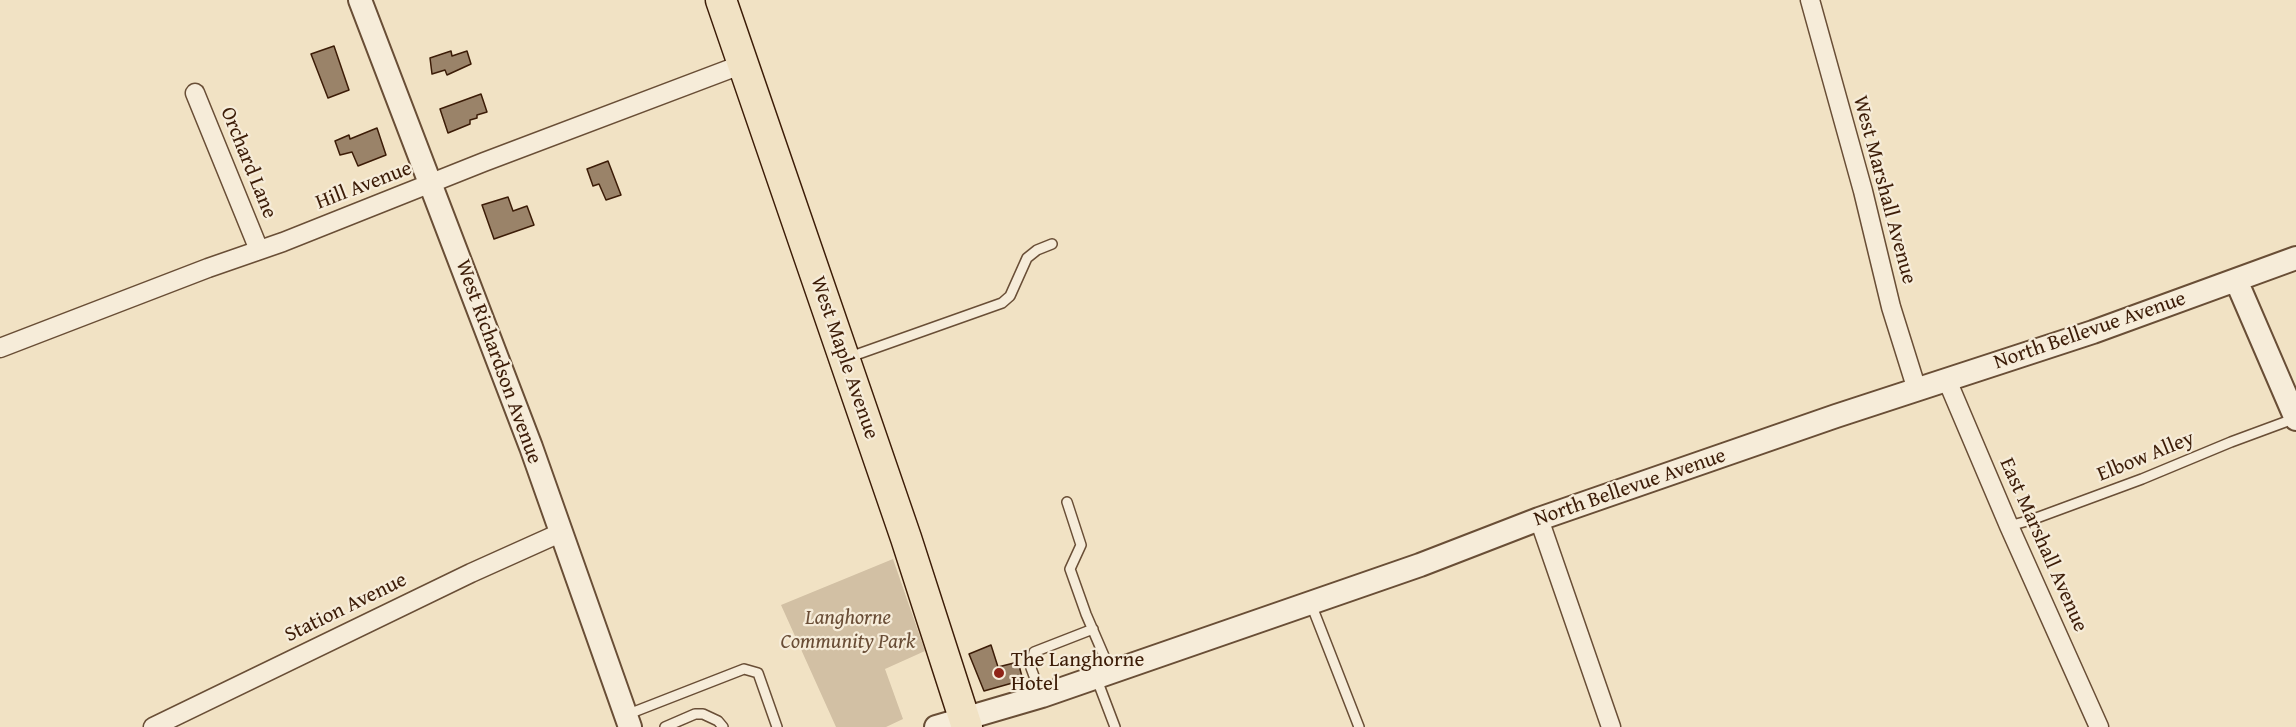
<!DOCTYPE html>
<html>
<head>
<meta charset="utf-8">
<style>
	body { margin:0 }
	canvas { display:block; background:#f1e2c4 }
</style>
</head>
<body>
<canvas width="2296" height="727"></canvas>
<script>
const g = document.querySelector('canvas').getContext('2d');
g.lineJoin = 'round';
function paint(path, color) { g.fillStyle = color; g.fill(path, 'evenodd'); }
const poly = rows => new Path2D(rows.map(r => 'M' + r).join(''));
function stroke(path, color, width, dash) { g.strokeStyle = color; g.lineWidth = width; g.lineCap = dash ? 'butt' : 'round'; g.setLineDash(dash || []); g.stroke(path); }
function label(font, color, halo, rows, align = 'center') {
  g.font = font + ' "Gentium Book Plus",serif'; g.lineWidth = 4.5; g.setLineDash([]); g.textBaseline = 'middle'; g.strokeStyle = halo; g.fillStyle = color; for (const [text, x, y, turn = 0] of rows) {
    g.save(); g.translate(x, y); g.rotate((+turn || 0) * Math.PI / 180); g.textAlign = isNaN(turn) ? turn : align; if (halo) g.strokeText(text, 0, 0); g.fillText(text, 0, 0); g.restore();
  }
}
const green = poly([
	[893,559,925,651,885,669,903,719,886,727,836,727,781,605]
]);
const building = poly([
	[334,46,349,90,328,98,311,54,334,46],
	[451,51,452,56,467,51,471,64,447,75,445,70,432,74,430,58,451,51],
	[481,94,487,112,477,115,477,118,470,120,470,124,448,133,440,109,481,94],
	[377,128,386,155,358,166,352,152,340,155,335,141,349,135,350,139,377,128],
	[608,161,621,195,606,200,599,184,593,186,587,169,608,161],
	[508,197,513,211,527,206,534,225,494,239,482,205,508,197],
	[991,645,998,667,1018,662,1023,680,984,691,969,654,991,645]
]);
const service = poly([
	[847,358,1002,303,1010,296,1027,258,1037,250,1052,244],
	[1067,502,1081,545,1070,569,1086,614,1111,672],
	[2009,526,2031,520,2142,479,2231,442,2296,418],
	[1311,604,1359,727],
	[1096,677,1115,727],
	[1041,695,1031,668,1034,652,1093,629],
	[626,715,744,669,758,673,777,727],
	[665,727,695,714,703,714,718,721,723,727]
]);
const minor = poly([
	[1810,0,1863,191,1891,307,1917,390],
	[195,93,259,250],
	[0,348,208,268,283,242,484,162,743,64],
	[1947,380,2009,526,2099,727],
	[1539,519,1611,727],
	[153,727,471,573,560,533]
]);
const tertiary = poly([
	[360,0,531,447,630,727],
	[2236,280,2296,419],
	[936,727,1042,696,1420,565,1539,519,1836,416,2093,332,2296,258]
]);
const primary = poly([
	[721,0,906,538,967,727]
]);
const markers = [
	[999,673,6,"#8f2418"]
];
const streetNames = [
	["Orchard Lane",248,163,68],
	["Hill Avenue",364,186,-21],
	["West Marshall Avenue",1884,190,75],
	["North Bellevue Avenue",2090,331,-19],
	["West Maple Avenue",844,358,71],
	["West Richardson Avenue",498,362,70],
	["Elbow Alley",2146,457,-22],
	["North Bellevue Avenue",1630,488,-19],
	["East Marshall Avenue",2043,545,66],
	["Station Avenue",346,608,-26]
];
const parkNames = [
	["Langhorne",848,619],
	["Community Park",848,643]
];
const poiNames = [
	["The Langhorne",1011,661],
	["Hotel",1011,685]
];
paint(green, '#d2c0a4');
paint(building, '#9a8369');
stroke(building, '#3c1c07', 1.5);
stroke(service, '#694e36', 12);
stroke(minor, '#694e36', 21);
stroke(tertiary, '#694e36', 26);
stroke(primary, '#3c1c07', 33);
stroke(service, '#f6ecd9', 9);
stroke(minor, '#f6ecd9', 18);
stroke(tertiary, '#f6ecd9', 22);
stroke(primary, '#f1e2c4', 30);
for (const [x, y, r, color] of markers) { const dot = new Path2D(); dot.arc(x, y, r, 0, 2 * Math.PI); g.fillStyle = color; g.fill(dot); stroke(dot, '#f6ecd9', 2); }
label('21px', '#3c1c07', '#f6ecd9', streetNames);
label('italic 21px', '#694d36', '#f6ecd9', parkNames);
label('21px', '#3c1c07', '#f6ecd9', poiNames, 'left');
</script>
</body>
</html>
